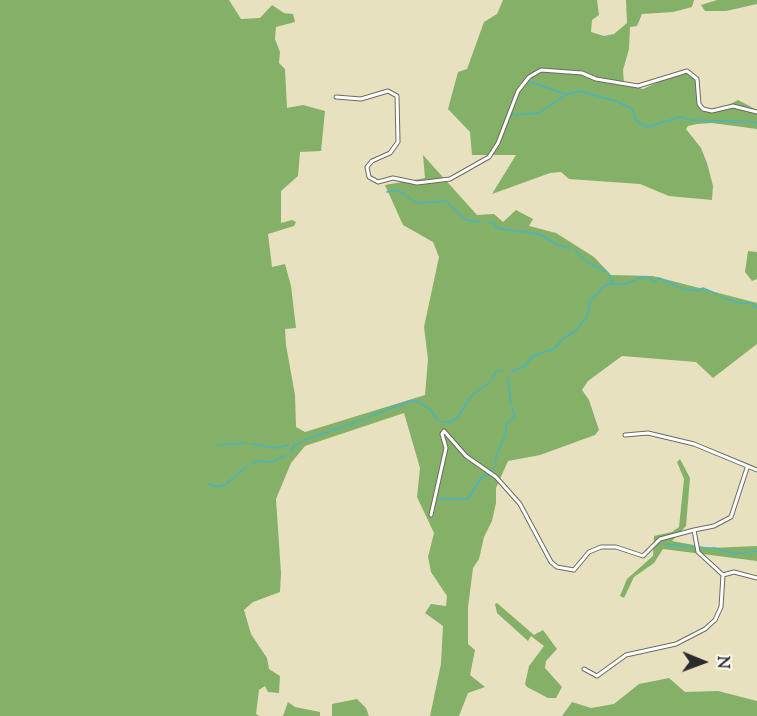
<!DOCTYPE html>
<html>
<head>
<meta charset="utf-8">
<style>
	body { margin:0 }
	#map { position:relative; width:757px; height:716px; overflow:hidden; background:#e8e1bf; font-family:"Sorts Mill Goudy",serif }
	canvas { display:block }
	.north { position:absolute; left:673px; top:632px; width:60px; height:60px; -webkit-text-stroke:4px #fdfcf7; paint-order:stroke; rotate:91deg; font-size:16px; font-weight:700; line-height:24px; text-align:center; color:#2b2b2b }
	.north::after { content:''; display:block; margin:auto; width:21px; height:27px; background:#2b2b2b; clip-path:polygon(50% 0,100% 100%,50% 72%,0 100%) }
</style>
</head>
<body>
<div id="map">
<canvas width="757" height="716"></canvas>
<div class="north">N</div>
</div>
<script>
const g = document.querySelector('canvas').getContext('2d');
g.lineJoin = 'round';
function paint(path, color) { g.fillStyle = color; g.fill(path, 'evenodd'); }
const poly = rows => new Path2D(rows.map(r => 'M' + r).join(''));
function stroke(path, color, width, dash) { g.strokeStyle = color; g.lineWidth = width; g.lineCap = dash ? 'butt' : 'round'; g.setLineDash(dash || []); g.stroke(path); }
const forest = poly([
	[0,0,229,0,241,19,260,18,272,5,284,13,293,14,295,22,276,27,275,39,280,52,279,63,285,69,287,108,303,105,325,111,321,151,300,152,298,176,281,191,281,223,292,220,296,222,294,226,268,234,272,267,285,264,291,286,296,328,285,329,286,345,295,395,296,427,305,432,425,395,428,359,424,327,439,257,433,242,403,225,385,185,425,178,423,155,477,215,494,214,503,222,516,210,533,219,529,226,556,233,594,257,611,275,653,276,757,303,757,344,713,378,696,362,622,356,588,381,582,390,589,400,599,430,595,435,540,455,508,461,496,488,496,503,492,521,484,537,479,559,473,568,468,607,468,644,475,650,470,675,485,687,468,693,459,716,430,716,441,664,443,626,425,613,431,604,446,606,447,596,431,572,428,557,434,533,417,497,420,468,404,413,305,446,291,463,276,499,281,573,280,592,253,602,244,610,251,634,267,658,269,669,280,676,279,693,268,692,265,686,259,690,256,714,259,716,0,716],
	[503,0,597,0,599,15,592,20,591,32,604,36,614,34,627,23,626,0,694,0,692,7,673,12,642,14,637,26,630,27,629,49,623,70,624,84,643,89,671,76,688,73,697,79,700,103,707,110,715,112,738,100,757,110,757,129,712,123,697,124,688,126,686,129,701,148,707,163,713,186,712,200,669,196,640,184,569,179,561,172,550,173,492,194,516,155,472,155,470,132,448,109,458,72,467,69,484,22,497,14],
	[717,0,757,0,757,4,726,11,705,11,701,5],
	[748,251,757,252,757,279,752,281,745,272],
	[680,459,690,478,686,526,672,541,710,548,757,546,757,561,663,549,654,563,634,577,624,598,620,596,627,579,653,556,654,536,672,532,679,527,684,479,677,462],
	[497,603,534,635,543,630,557,649,546,661,545,668,562,687,556,698,548,698,527,687,525,684,529,666,544,646,531,636,528,641,497,613,495,604],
	[669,678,685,692,718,691,757,701,757,716,562,716,572,702,591,708,614,704,639,684],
	[357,699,366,708,369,716,332,716,332,704],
	[288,702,295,707,320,712,320,716,283,716]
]);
const stream = poly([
	[528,81,565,94],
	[510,115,539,113,567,94,579,91,616,101,632,109,636,121,648,127,680,117,686,119],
	[689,120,753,122,757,124],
	[387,192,398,190,417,203,446,201,466,220,479,222],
	[488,222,495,224,497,228,539,234,560,246,570,248],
	[575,250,587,262,606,271],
	[608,274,614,284,627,284,639,278,648,277,655,282,659,278,683,289,697,291,703,288,717,294],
	[722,297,738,303,752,303,757,308],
	[511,372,525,366,533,356,554,349,565,337,574,332,587,317,590,301,603,287,612,283],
	[508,378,511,404],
	[492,379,496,371,502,371],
	[421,404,431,410,438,421],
	[368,417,410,401,420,402],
	[441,422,450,422,457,418,471,396,490,382],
	[304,440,365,419],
	[251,444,277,448,288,445],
	[218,445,246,443],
	[498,451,506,434,506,424,515,416,512,408],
	[291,453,294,445,301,443],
	[495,462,497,454],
	[252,464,256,461,272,462,286,455],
	[492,471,494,467],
	[209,484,218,487,225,485,247,466],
	[436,499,468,499,481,478,490,474],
	[664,544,693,547],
	[699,548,715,548,734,554,757,551]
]);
const minor = poly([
	[336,97,361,99,388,91,397,96,398,142,390,153,372,161,367,167,369,177,378,182,393,178,417,183,450,179,489,157,498,143,518,91,529,77,541,70,582,73,596,79,638,86,687,71,697,79,699,104,703,109,712,111,733,106,757,112],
	[444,431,466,456,496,477,520,504,551,562,557,567,574,570,589,552,601,547,616,547,643,556,660,539,694,530,698,552,723,575],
	[625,435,648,433,694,444,757,470],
	[431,515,446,448,442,434,444,431],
	[694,530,714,526,731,517,747,468],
	[723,575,734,572,757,578],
	[584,669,597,676,626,655,676,644,705,629,715,620,721,607,723,575]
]);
paint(forest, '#84b068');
stroke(stream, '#46b6bf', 1.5);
stroke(minor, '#6d6b5f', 5);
stroke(minor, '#fff', 3);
</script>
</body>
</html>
